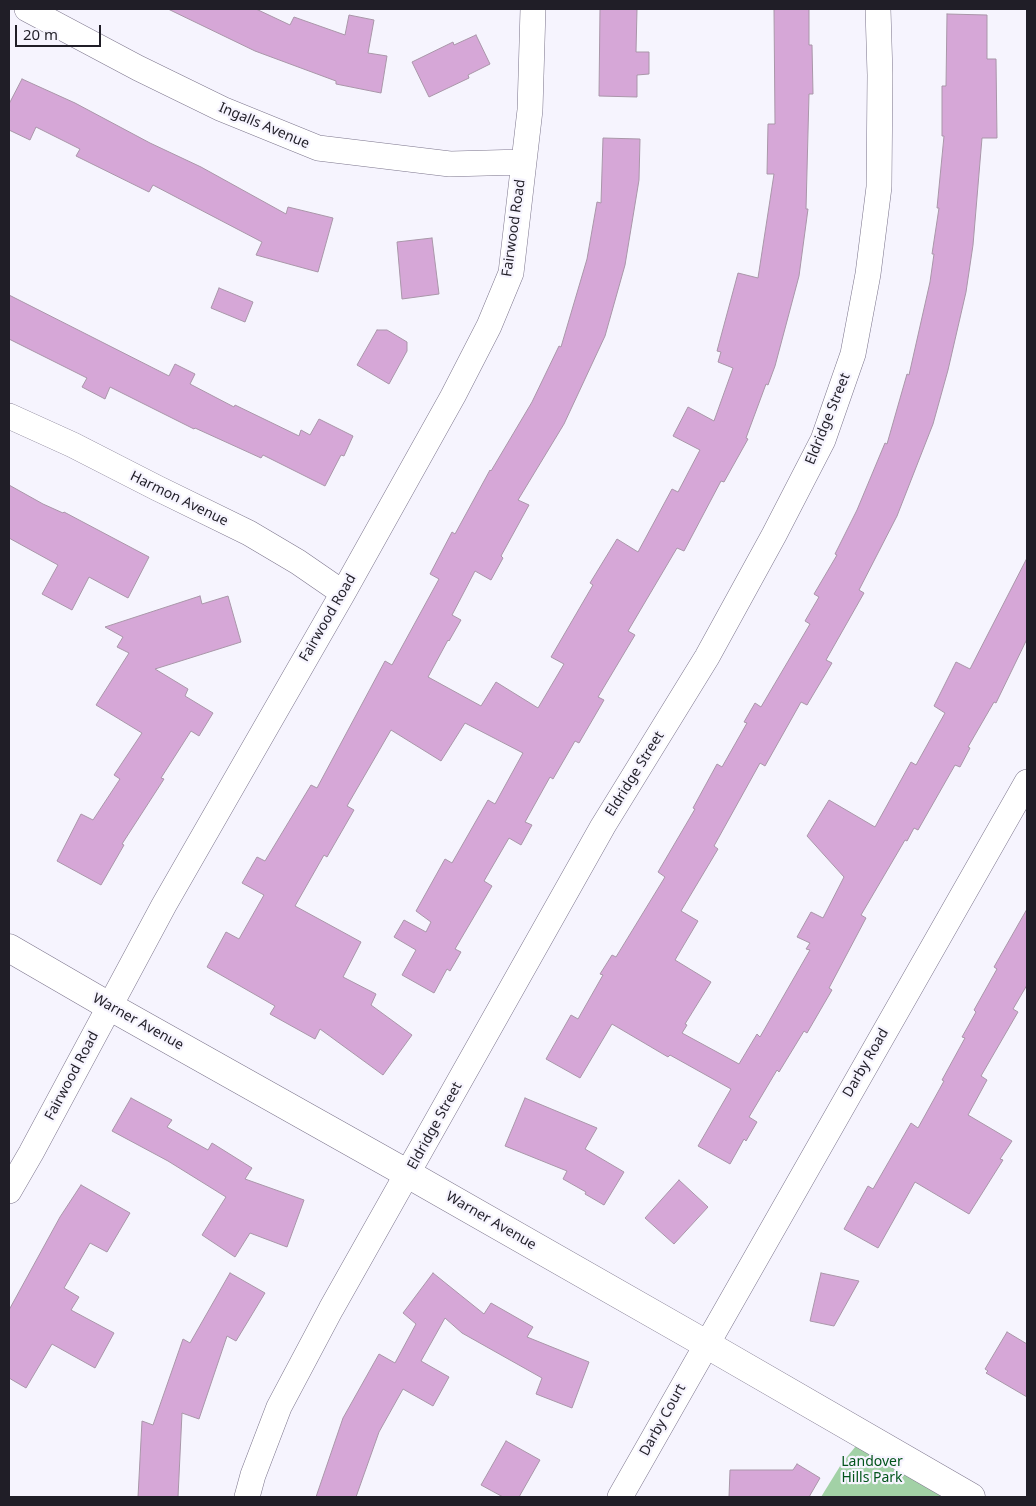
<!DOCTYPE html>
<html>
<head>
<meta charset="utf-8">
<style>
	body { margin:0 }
	#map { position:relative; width:1036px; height:1506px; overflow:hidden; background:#f6f4fe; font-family:"Noto Sans",sans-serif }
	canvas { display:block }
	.frame { position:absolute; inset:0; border:10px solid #201e27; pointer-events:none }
	.scale { position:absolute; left:15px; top:25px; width:86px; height:22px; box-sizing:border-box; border:2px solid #201e27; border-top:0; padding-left:6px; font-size:15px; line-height:18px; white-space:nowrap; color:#201e27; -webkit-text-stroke:4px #f6f4fe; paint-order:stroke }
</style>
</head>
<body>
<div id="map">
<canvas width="1036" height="1506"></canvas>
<div class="frame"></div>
<div class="scale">20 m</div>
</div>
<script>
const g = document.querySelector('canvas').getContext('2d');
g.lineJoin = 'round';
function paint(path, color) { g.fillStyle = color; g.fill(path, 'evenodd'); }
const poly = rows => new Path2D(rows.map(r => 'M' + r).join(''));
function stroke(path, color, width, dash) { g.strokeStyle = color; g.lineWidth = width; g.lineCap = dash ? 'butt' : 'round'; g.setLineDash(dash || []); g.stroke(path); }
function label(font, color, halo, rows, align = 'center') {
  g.font = font + ' "Noto Sans",sans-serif'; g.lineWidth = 4.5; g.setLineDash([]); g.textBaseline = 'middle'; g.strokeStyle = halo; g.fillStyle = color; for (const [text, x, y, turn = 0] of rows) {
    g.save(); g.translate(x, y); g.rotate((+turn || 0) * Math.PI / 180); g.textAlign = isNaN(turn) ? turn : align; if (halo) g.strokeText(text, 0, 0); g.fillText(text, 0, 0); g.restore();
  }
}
const green = poly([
	[865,1435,976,1497,821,1497,842,1463]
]);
const building = poly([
	[168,9,256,9,290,25,294,17,345,35,349,15,374,20,368,53,387,56,381,93,336,84,336,81,255,51,168,9],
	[600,9,637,9,636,52,649,52,649,74,637,75,637,97,599,96,600,9],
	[774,9,809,9,809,45,812,45,813,94,809,94,806,209,808,209,799,276,775,366,768,385,766,384,746,438,748,439,724,482,721,481,684,551,677,548,628,631,635,635,598,697,604,700,579,743,575,741,553,779,550,777,525,822,532,825,521,845,509,838,484,881,492,886,455,949,461,952,450,971,447,969,434,993,402,975,416,950,394,937,404,920,426,932,431,922,416,911,445,859,452,863,488,800,495,804,523,753,465,723,441,761,391,730,347,806,354,810,327,857,324,855,295,906,361,942,343,977,376,994,371,1005,412,1035,383,1075,320,1029,315,1039,270,1014,275,1006,207,967,226,932,239,939,264,895,242,883,257,857,265,861,311,785,317,788,385,661,392,665,439,579,430,574,452,532,455,534,490,470,491,471,532,402,559,346,561,347,587,259,597,202,601,203,603,138,640,139,639,180,625,265,605,336,564,424,518,500,529,505,501,556,503,558,491,580,475,571,452,615,461,620,449,641,448,640,428,677,481,706,496,682,538,708,564,664,551,657,593,585,590,583,617,539,638,552,672,489,678,492,700,450,673,436,688,407,714,421,733,368,718,362,721,352,717,351,738,273,758,278,774,174,767,174,768,124,775,124,774,9],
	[947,14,987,15,987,59,996,59,997,138,982,138,973,245,966,292,948,370,933,424,897,516,859,590,864,593,826,660,832,663,807,705,801,702,765,766,760,763,714,846,718,849,681,911,698,921,675,960,711,982,685,1024,687,1025,682,1033,739,1064,757,1034,760,1037,810,950,806,949,810,943,797,937,811,912,823,918,844,877,807,836,829,800,875,827,911,762,916,765,945,713,934,706,956,662,970,669,1027,558,1027,639,996,703,994,702,968,747,970,748,960,767,955,765,918,830,914,828,907,841,905,840,861,915,866,918,829,988,832,990,807,1033,804,1031,779,1072,777,1070,749,1117,757,1122,746,1141,744,1139,730,1164,698,1146,731,1089,670,1055,668,1057,612,1024,580,1078,546,1059,571,1015,578,1019,603,975,600,974,612,955,616,957,665,877,658,872,695,809,693,808,717,764,722,767,747,723,744,722,755,703,761,707,810,624,805,621,819,597,814,594,837,555,835,554,857,510,885,443,887,444,907,374,909,375,930,282,934,254,932,254,939,208,937,208,944,136,942,136,942,86,946,86,947,14],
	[476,35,490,64,468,75,469,78,429,97,412,62,453,42,454,45,476,35],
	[22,79,75,103,150,143,201,167,286,214,288,207,333,218,318,272,256,255,262,242,153,185,149,192,76,156,80,149,36,127,30,140,9,130,9,104,22,79],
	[432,238,439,294,402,299,397,242,432,238],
	[219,288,253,302,245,322,211,308,219,288],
	[9,295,169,376,175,364,195,374,190,384,234,407,235,405,299,436,301,430,310,435,319,419,353,436,344,456,341,455,325,486,263,455,261,458,195,428,194,429,110,387,105,399,82,387,87,378,9,339,9,295],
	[377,330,387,330,407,342,407,351,389,384,357,365,377,330],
	[9,485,43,504,63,513,64,512,149,557,128,598,89,577,72,610,42,594,58,565,9,538,9,485],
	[200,596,202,604,228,596,241,642,155,669,188,689,185,696,213,713,199,736,191,731,161,778,164,779,122,844,124,845,101,885,57,861,81,814,93,820,120,779,114,775,142,733,96,705,129,653,117,647,123,637,105,627,200,596],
	[1027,909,1027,985,1013,1009,1018,1012,981,1076,987,1080,968,1115,1012,1141,1000,1159,1003,1160,969,1214,915,1182,878,1248,844,1229,868,1186,873,1189,911,1123,918,1128,944,1081,942,1080,965,1038,962,1037,976,1012,974,1010,997,969,994,967,1027,909],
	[131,1098,172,1120,167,1127,208,1150,212,1143,252,1168,245,1179,304,1200,287,1247,250,1233,235,1257,202,1235,226,1197,168,1161,112,1131,131,1098],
	[525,1098,597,1128,585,1149,624,1172,604,1205,585,1194,586,1192,563,1179,567,1171,505,1146,525,1098],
	[679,1180,708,1207,674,1244,645,1218,679,1180],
	[81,1185,130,1213,107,1252,90,1243,64,1288,79,1297,71,1310,114,1333,95,1368,52,1344,26,1388,9,1378,9,1310,60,1217,81,1185],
	[230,1273,265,1293,236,1341,227,1336,199,1419,182,1413,178,1497,138,1497,142,1421,153,1425,183,1339,190,1343,230,1273],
	[433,1273,484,1314,491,1303,533,1327,527,1337,589,1362,572,1408,536,1394,542,1378,462,1333,445,1318,421,1361,449,1377,433,1406,403,1389,379,1432,356,1497,316,1497,343,1418,379,1354,395,1363,416,1324,403,1313,433,1273],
	[821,1273,859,1281,834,1326,810,1321,821,1273],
	[1007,1332,1027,1344,1027,1397,986,1373,988,1371,985,1369,1007,1332],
	[506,1441,540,1460,519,1497,503,1497,481,1485,506,1441],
	[797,1464,820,1478,809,1497,729,1497,730,1470,793,1470,797,1464]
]);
const minor = poly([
	[27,9,138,68,222,109,318,148,450,164,523,162],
	[9,416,73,445,157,488,249,533,298,562,343,593],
	[9,1191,31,1153,164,905,343,593,453,396,489,326,511,273,530,110,533,9],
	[247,1497,253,1475,279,1407,331,1309,603,826,707,657,774,535,823,440,853,354,868,274,879,187,880,75,878,9],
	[620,1497,1027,782]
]);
const tertiary = poly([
	[9,948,109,1006,408,1174,706,1344,971,1497]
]);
const streetNames = [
	["Ingalls Avenue",264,126,23],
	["Fairwood Road",514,228,-82],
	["Eldridge Street",828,419,-68],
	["Harmon Avenue",179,499,26],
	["Fairwood Road",328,618,-60],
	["Eldridge Street",635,774,-58],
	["Warner Avenue",138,1022,29],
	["Darby Road",866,1063,-60],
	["Fairwood Road",72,1076,-62],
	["Eldridge Street",435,1126,-61],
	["Warner Avenue",491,1221,30],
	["Darby Court",663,1420,-61]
];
const parkNames = [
	["Landover",872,1462],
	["Hills Park",872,1478]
];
paint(green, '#a2d1a6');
paint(building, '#d6a7d7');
stroke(building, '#a996a9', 1);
stroke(minor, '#7c758c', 26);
stroke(tertiary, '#7c758c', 29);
stroke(minor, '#fff', 25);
stroke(tertiary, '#fff', 28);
label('14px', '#201e27', '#f6f4fe', streetNames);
label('14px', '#02541b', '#f6f4fe', parkNames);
</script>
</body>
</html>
